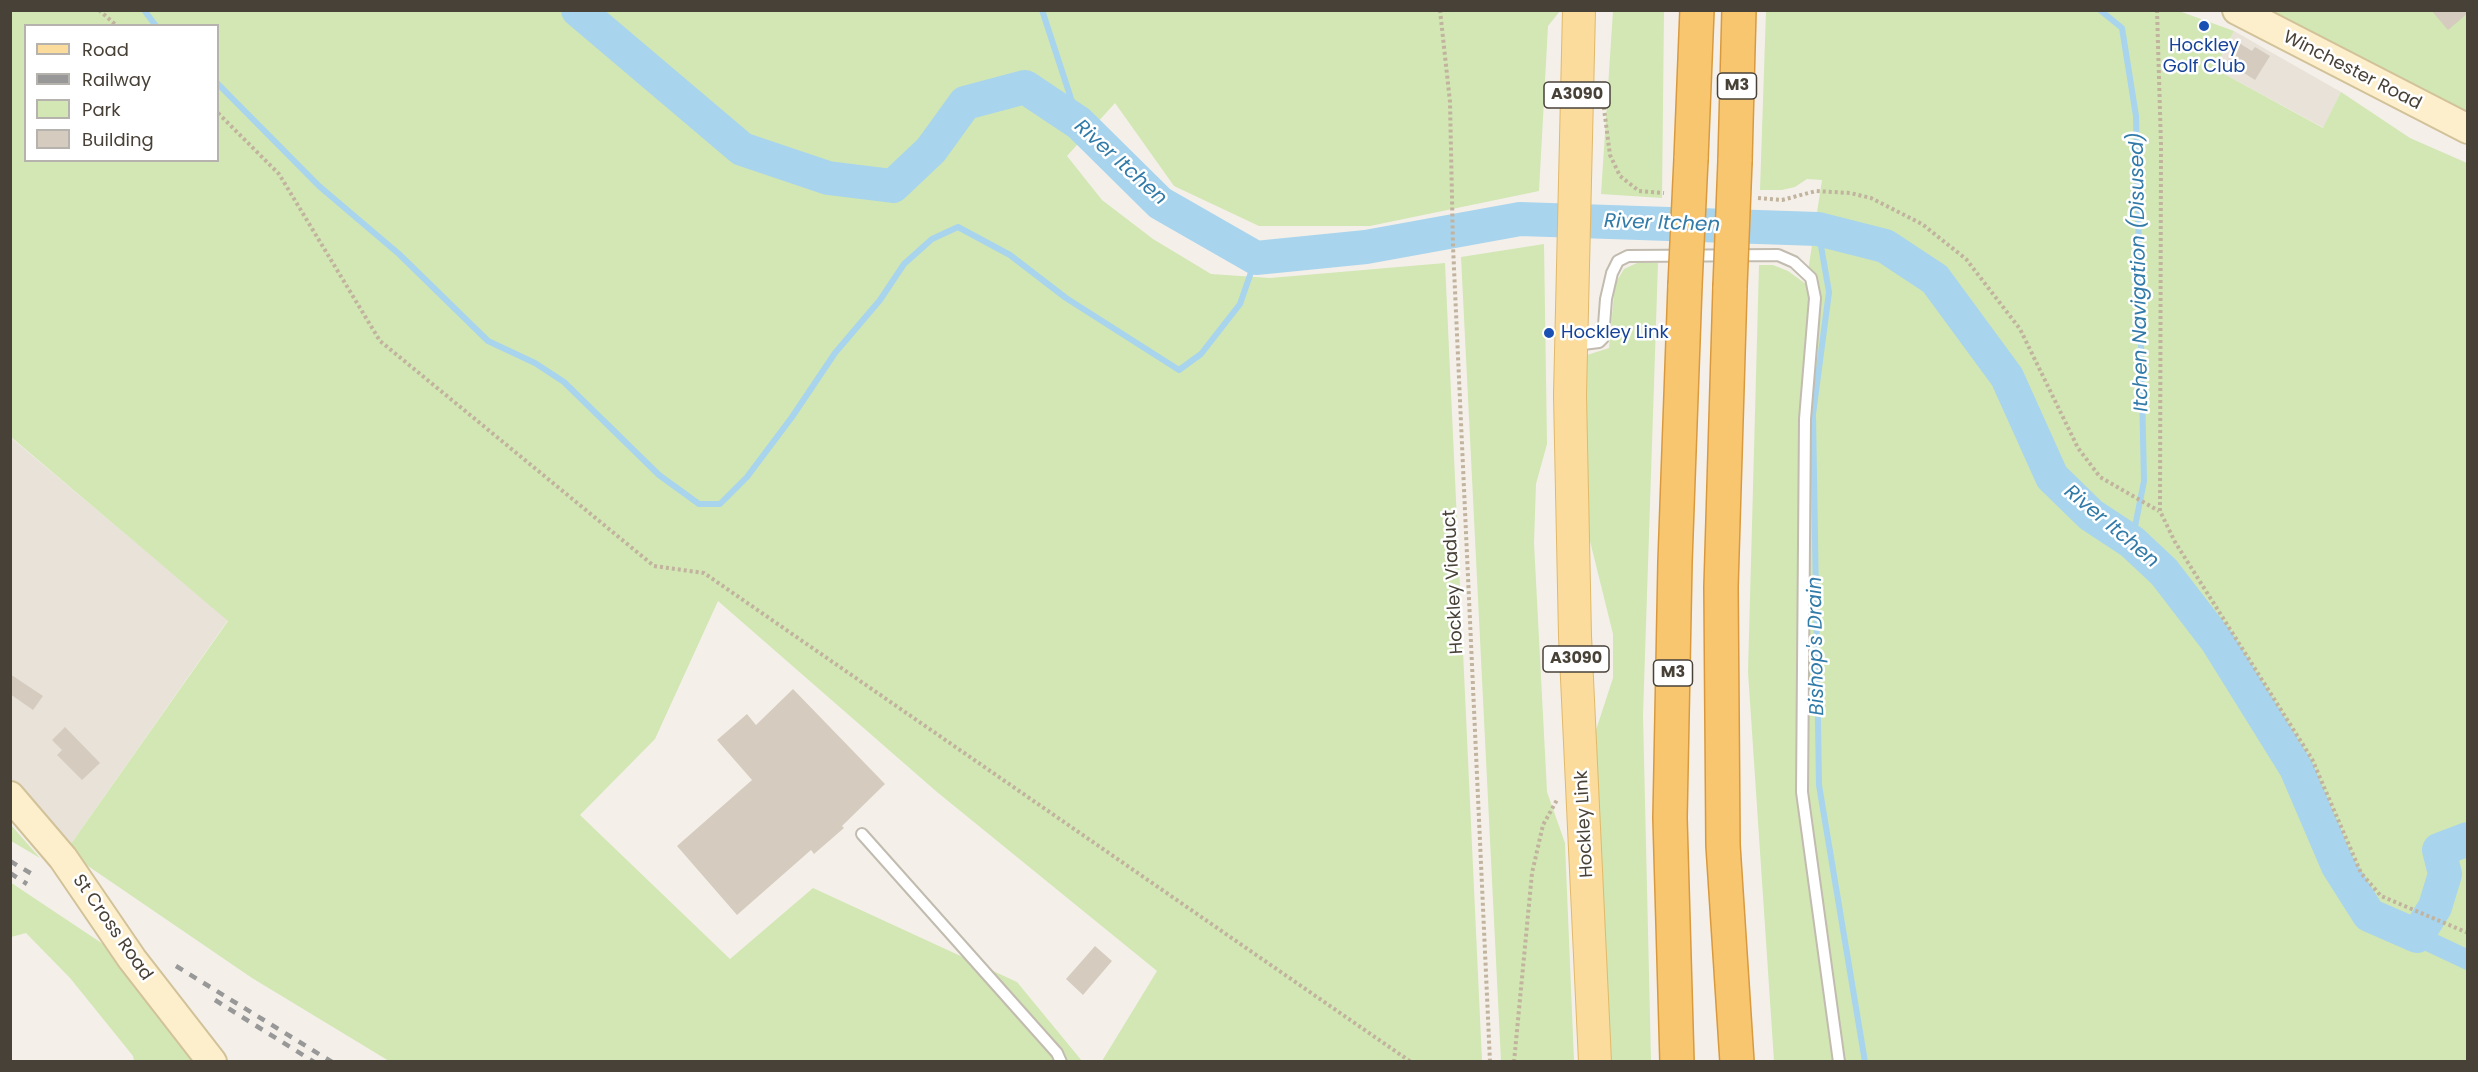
<!DOCTYPE html>
<html>
<head>
<meta charset="utf-8">
<style>
	body { margin:0 }
	#map { position:relative; width:2478px; height:1072px; overflow:hidden; background:#f4f0e9; font-family:Poppins,sans-serif }
	canvas { display:block }
	.frame { position:absolute; inset:0; border:12px solid #484138; pointer-events:none }
	.legend { position:absolute; left:24px; top:24px; width:195px; height:138px; box-sizing:border-box; background:#fff; border:2px solid #b6b3af; margin:0; padding:8px 10px; list-style:none; font-size:18px; color:#484138 }
	.legend li { display:flex; align-items:center; gap:12px; height:30px }
	.legend b { width:30px; border:2px solid #b6b3af }
</style>
</head>
<body>
<div id="map">
<canvas width="2478" height="1072"></canvas>
<div class="frame"></div>
<ul class="legend">
<li><b style="height:8px;background:#fbdc9c"></b>Road</li>
<li><b style="height:8px;background:#989898"></b>Railway</li>
<li><b style="height:16px;background:#d2e7b4"></b>Park</li>
<li><b style="height:16px;background:#d5ccbf"></b>Building</li>
</ul>
</div>
<script>
const g = document.querySelector('canvas').getContext('2d');
g.lineJoin = 'round';
function paint(path, color) { g.fillStyle = color; g.fill(path, 'evenodd'); }
const poly = rows => new Path2D(rows.map(r => 'M' + r).join(''));
function stroke(path, color, width, dash) { g.strokeStyle = color; g.lineWidth = width; g.lineCap = dash ? 'butt' : 'round'; g.setLineDash(dash || []); g.stroke(path); }
function label(font, color, halo, rows, align = 'center') {
  g.font = font + ' Poppins,sans-serif'; g.lineWidth = 5; g.setLineDash([]); g.textBaseline = 'middle'; g.strokeStyle = halo; g.fillStyle = color; for (const [text, x, y, turn = 0] of rows) {
    g.save(); g.translate(x, y); g.rotate((+turn || 0) * Math.PI / 180); g.textAlign = isNaN(turn) ? turn : align; if (halo) g.strokeText(text, 0, 0); g.fillText(text, 0, 0); g.restore();
  }
}
const residential = poly([
	[2234,31,2341,92,2324,128,2215,69],
	[10,437,228,620,66,851,11,783]
]);
const green = poly([
	[10,11,1560,11,1548,26,1539,191,1370,226,1259,226,1174,186,1115,103,1067,156,1102,200,1153,239,1211,274,1270,278,1445,263,1482,1061,1102,1061,1157,971,937,792,718,601,655,739,580,815,730,959,813,888,1017,982,1082,1061,389,1061,252,978,66,851,228,621,11,437],
	[26,26,218,26,218,160,26,160],
	[1613,11,1664,11,1662,198,1601,194],
	[1766,11,2179,11,2234,31,2215,69,2323,128,2341,92,2410,138,2467,163,2467,1061,1774,1061,1748,672,1759,265,1773,265,1788,271,1806,284,1822,180,1807,179,1795,187,1782,190,1760,190],
	[2259,11,2467,11,2467,123],
	[1544,244,1547,444,1536,484,1534,543,1547,792,1565,843,1574,1061,1501,1061,1461,257],
	[1637,263,1658,263,1643,715,1651,1061,1610,1061,1595,733,1613,678,1613,634,1589,537,1584,356,1609,348,1615,284,1624,269],
	[10,825,11,825,40,858,11,841],
	[10,882,115,952,193,1061,134,1061,133,1056,70,978,26,933,11,937]
]);
const stream = poly([
	[144,10,156,26],
	[1042,10,1079,123],
	[2100,10,2122,28,2136,116,2144,481,2132,542],
	[218,84,319,186,399,254,488,341,535,363,564,382,659,475,699,504,720,504,747,477,792,417,835,353,880,300,904,264,932,239,958,227,1010,255,1066,298,1179,370,1201,354,1240,304,1256,258],
	[1818,229,1829,292,1813,414,1819,785,1865,1062]
]);
const canal = poly([
	[2417,936,2468,960]
]);
const river = poly([
	[578,10,742,149,828,178,893,186,931,150,965,103,1025,87,1079,123,1160,203,1256,258,1366,247,1520,219,1818,229,1885,246,1935,279,2007,377,2052,477,2091,515,2132,542,2164,572,2217,641,2296,768,2338,866,2369,915,2417,936,2435,907,2445,874,2439,850,2468,839]
]);
const building = poly([
	[2431,10,2468,10,2468,13,2448,30],
	[2239,43,2252,51,2255,47,2270,56,2255,80,2227,62],
	[10,674,43,696,33,710,10,694],
	[793,689,885,784,842,826,844,828,814,854,811,850,737,915,677,846,752,780,717,740,747,714,756,725],
	[65,727,100,763,82,780,57,755,62,750,52,740],
	[1095,946,1112,961,1083,995,1066,979]
]);
const path = poly([
	[99,10,117,26],
	[1440,10,1450,102,1453,246,1490,1062],
	[2157,10,2161,145,2160,511,2175,542,2312,759,2361,873,2381,896,2468,933],
	[1603,101,1610,155,1620,176,1639,191,1664,193],
	[218,113,279,174,380,341,654,566,704,573,1411,1062],
	[1758,198,1782,200,1816,191,1850,193,1871,198,1922,224,1966,259,2020,329,2078,448,2100,477,2159,511],
	[1514,1062,1532,873,1543,825,1558,798]
]);
const lane = poly([
	[1575,345,1599,342,1603,338,1606,299,1612,273,1618,261,1628,256,1778,255,1794,262,1811,278,1815,298,1805,419,1802,792,1839,1062],
	[862,834,1057,1053,1061,1062]
]);
const secondary = poly([
	[2237,10,2468,129],
	[10,796,63,858,132,959,212,1062]
]);
const primary = poly([
	[1579,10,1570,395,1575,636,1595,1062]
]);
const highway = poly([
	[1691,159,1697,10],
	[1735,161,1739,10],
	[1730,287,1721,587,1723,845,1737,1062],
	[1677,1062,1670,818,1675,562,1685,285]
]);
const rail = poly([
	[10,861,32,874],
	[10,873,27,884],
	[176,966,332,1062],
	[215,1000,314,1062]
]);
const highwayBridge = poly([
	[1685,285,1691,159],
	[1730,287,1735,161]
]);
const markers = [
	[2204,26,6,"#1a4fb4"],
	[1549,333,6,"#1a4fb4"]
];
const shields = [
	[1737,86,39],
	[1577,95,66],
	[1576,659,66],
	[1673,673,39]
];
const shieldNames = [
	["M3",1737,86],
	["A3090",1577,95],
	["A3090",1576,659],
	["M3",1673,673]
];
const transitNames = [
	["Hockley",2204,46],
	["Golf Club",2204,67],
	["Hockley Link",1561,333,"left"]
];
const streetNames = [
	["Winchester Road",2352,71,27],
	["Hockley Viaduct",1454,582,-93],
	["Hockley Link",1585,824,-93],
	["St Cross Road",112,928,55]
];
const waterNames = [
	["River Itchen",1120,163,42],
	["River Itchen",1662,224,2],
	["Itchen Navigation (Disused)",2140,272,-91],
	["River Itchen",2111,527,40],
	["Bishop's Drain",1817,646,-91]
];
paint(residential, '#e8e2d8');
paint(green, '#d2e7b4');
stroke(stream, '#a8d4ee', 6);
stroke(canal, '#a8d4ee', 20);
stroke(river, '#a8d4ee', 34);
paint(building, '#d5ccbf');
stroke(lane, '#c2bbaf', 14);
stroke(secondary, '#d2c29a', 32);
stroke(primary, '#e0b96b', 34);
stroke(highway, '#d99a3f', 36);
stroke(path, '#c1b39e', 4, [3, 3]);
stroke(lane, '#fff', 10);
stroke(secondary, '#fdefcb', 28);
stroke(primary, '#fbdc9c', 32);
stroke(highway, '#f9c670', 33);
stroke(rail, '#989898', 4.5, [8, 8]);
stroke(highwayBridge, '#d99a3f', 36, []);
stroke(highwayBridge, '#f9c670', 33);
for (const [x, y, r, color] of markers) { const dot = new Path2D(); dot.arc(x, y, r, 0, 2 * Math.PI); g.fillStyle = color; g.fill(dot); stroke(dot, '#fff', 2); }
for (const [x, y, w] of shields) { const box = new Path2D(); box.roundRect(x - w / 2, y - 13, w, 26, 4.5); g.fillStyle = '#fff'; g.fill(box); stroke(box, '#484138', 1.5); }
label('bold 16px', '#484138', null, shieldNames);
label('18px', '#164399', '#fff', transitNames);
label('18px', '#484138', '#fff', streetNames);
label('italic 20px', '#327ba9', '#fff', waterNames);
</script>
</body>
</html>
